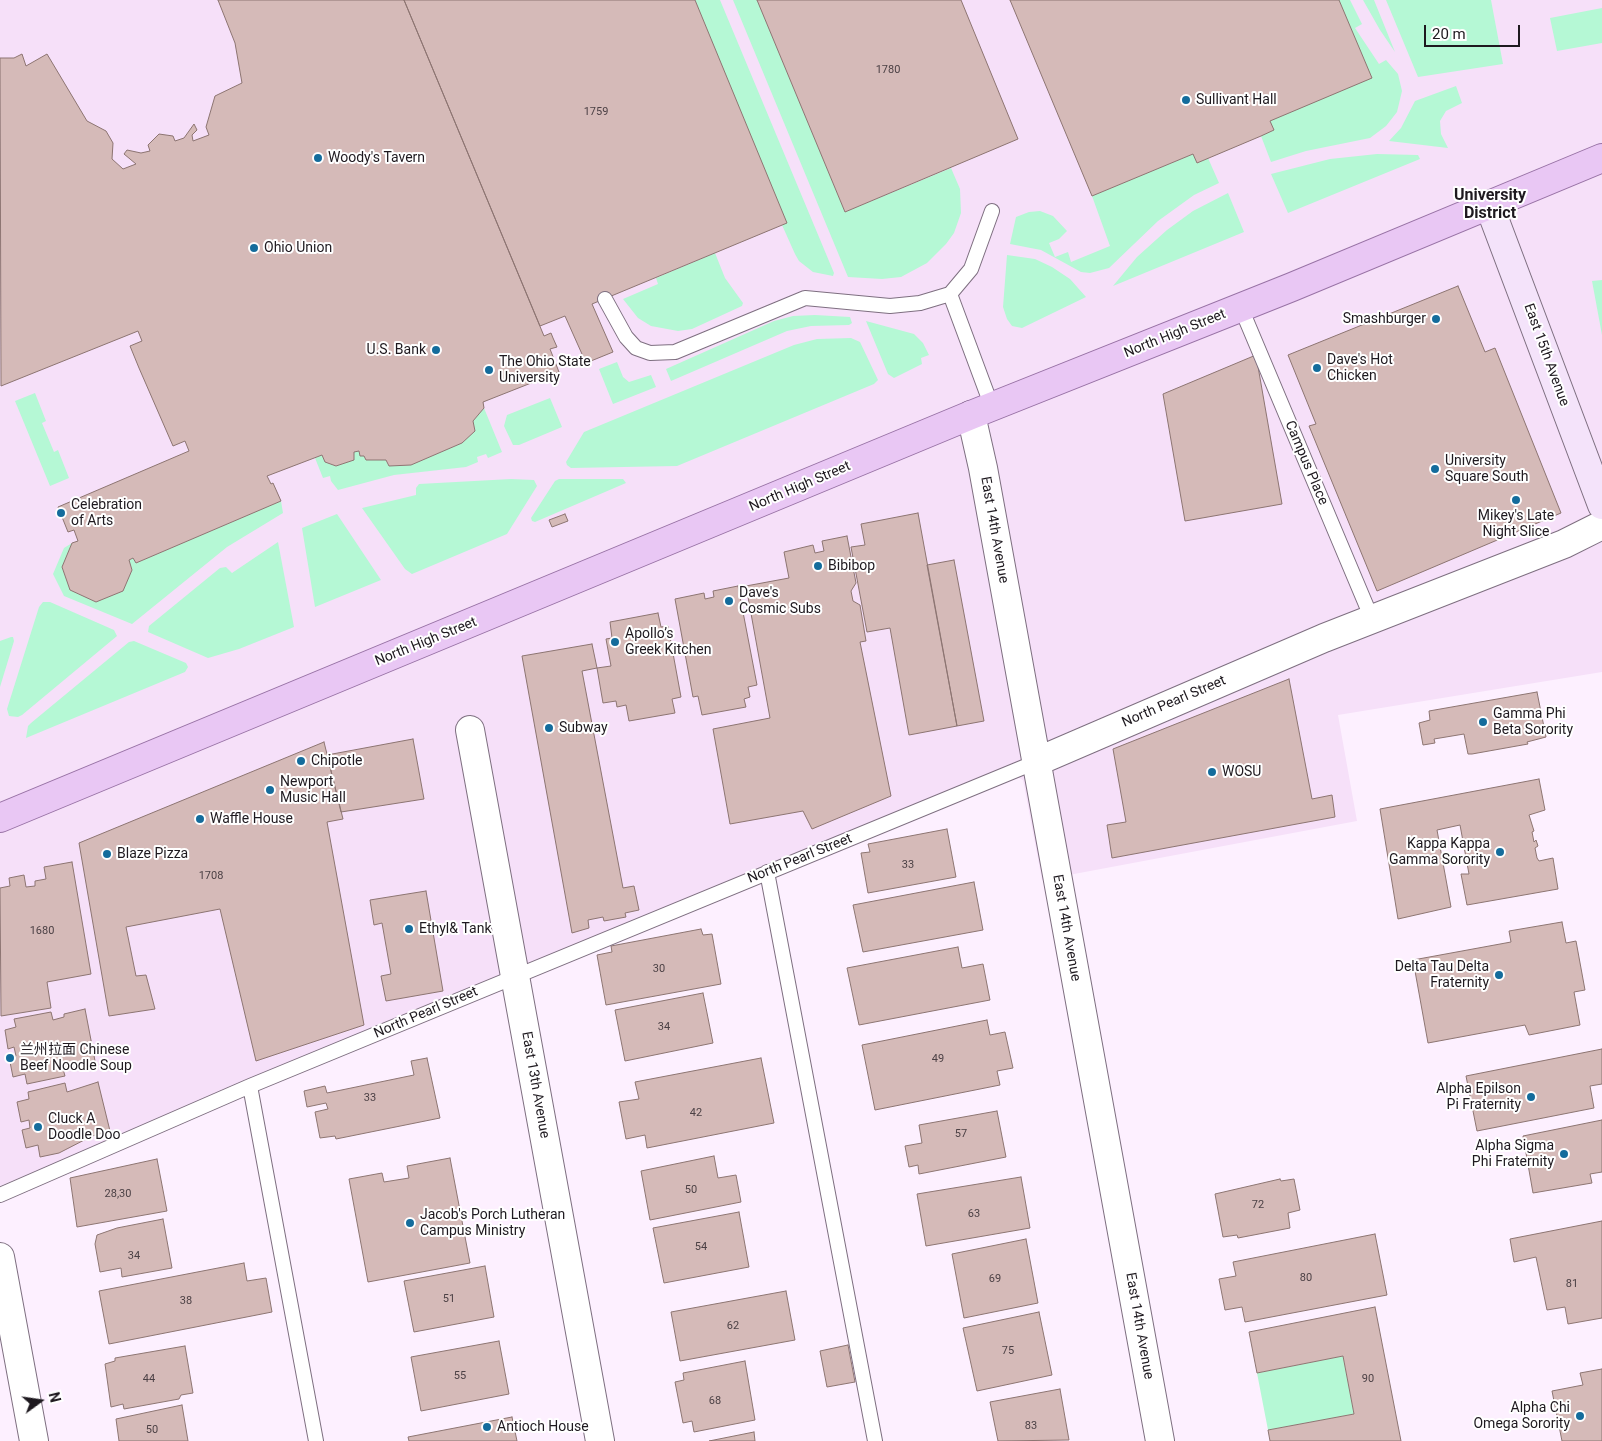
<!DOCTYPE html>
<html>
<head>
<meta charset="utf-8">
<style>
	body { margin:0 }
	#map { position:relative; width:1602px; height:1441px; overflow:hidden; background:#fdf0ff; font-family:Roboto,sans-serif }
	canvas { display:block }
	.north { position:absolute; left:15px; top:1376px; width:50px; height:50px; -webkit-text-stroke:4px #fff; paint-order:stroke; rotate:76deg; font-size:14px; font-weight:700; line-height:20px; text-align:center; color:#1e191f }
	.north::after { content:''; display:block; margin:auto; width:18px; height:22px; background:#1e191f; clip-path:polygon(50% 0,100% 100%,50% 72%,0 100%) }
	.scale { position:absolute; left:1424px; top:25px; width:96px; height:22px; box-sizing:border-box; border:2px solid #1e191f; border-top:0; padding-left:6px; font-size:15px; line-height:18px; white-space:nowrap; color:#1e191f; -webkit-text-stroke:4px #fff; paint-order:stroke }
</style>
</head>
<body>
<div id="map">
<canvas width="1602" height="1441"></canvas>
<div class="north">N</div>
<div class="scale">20 m</div>
</div>
<script>
const g = document.querySelector('canvas').getContext('2d');
g.lineJoin = 'round';
function paint(path, color) { g.fillStyle = color; g.fill(path, 'evenodd'); }
const poly = rows => new Path2D(rows.map(r => 'M' + r).join(''));
function stroke(path, color, width, dash) { g.strokeStyle = color; g.lineWidth = width; g.lineCap = dash ? 'butt' : 'round'; g.setLineDash(dash || []); g.stroke(path); }
function label(font, color, halo, rows, align = 'center') {
  g.font = font + ' Roboto,"Noto Sans SC",sans-serif'; g.lineWidth = 4; g.setLineDash([]); g.textBaseline = 'middle'; g.strokeStyle = halo; g.fillStyle = color; for (const [text, x, y, turn = 0] of rows) {
    g.save(); g.translate(x, y); g.rotate((+turn || 0) * Math.PI / 180); g.textAlign = isNaN(turn) ? turn : align; if (halo) g.strokeText(text, 0, 0); g.fillText(text, 0, 0); g.restore();
  }
}
const built = poly([
	[0,0,1602,0,1602,672,1338,715,1357,821,1042,880,1023,780,1010,773,455,998,0,1186]
]);
const green = poly([
	[695,0,720,0,834,273,833,276,813,272,799,261,795,254,782,225,786,223],
	[733,0,757,0,845,212,951,168,960,189,961,213,954,233,946,244,927,263,901,277,882,279,848,277],
	[1339,0,1350,0,1362,24,1355,28,1379,64,1386,60,1398,74,1402,91,1397,112,1386,126,1370,138,1306,151,1271,162,1261,136],
	[1363,0,1374,0,1395,52,1380,30],
	[1386,0,1491,0,1503,64,1418,77],
	[1602,8,1602,43,1557,51,1550,18],
	[1456,86,1462,103,1446,111,1440,121,1441,134,1448,148,1389,141,1401,128,1415,101],
	[1193,154,1208,158,1219,183,1194,195,1158,221,1109,268,1090,273,1081,272,1041,250,1010,244,1016,217,1029,212,1040,211,1053,216,1067,231,1059,239,1049,243,1055,257,1068,252,1071,262,1110,246,1092,196],
	[1377,154,1418,155,1420,159,1288,213,1271,174,1330,159],
	[1228,193,1244,232,1113,286,1137,257,1167,230,1193,211],
	[715,253,725,278,743,303,742,306,692,329,678,331,651,326,638,318,623,299,658,284,656,278],
	[1007,255,1035,259,1052,267,1070,279,1086,297,1022,328,1012,326,1007,319,1003,307],
	[1602,280,1602,335,1592,281],
	[815,315,850,317,852,323,849,325,811,326,787,331,671,381,666,369,774,321,793,316],
	[866,321,914,334,923,343,929,355,921,358,922,364,894,378,888,374],
	[851,338,860,342,878,380,874,384,677,466,571,468,567,465,566,462,584,432,794,345,817,339],
	[617,362,623,377,629,382,651,375,656,387,613,404,599,369],
	[35,393,46,421,42,423,54,452,58,450,69,478,50,486,15,401],
	[550,398,562,427,519,445,513,445,504,426,507,415],
	[484,408,502,452,488,458,486,454,477,457,478,462,466,467,394,475,338,490,331,481,330,476,323,478,315,458,322,455,325,462,336,466,353,460,354,452,359,451,364,456,386,460,389,466,411,465,462,443,475,431,473,421],
	[511,479,534,480,537,486,507,534,412,574,405,569,362,508,416,495,416,488,419,484],
	[559,479,623,479,626,483,535,522,532,521,531,518,555,481],
	[281,501,283,513,227,547,132,624,64,596,53,574,64,548,72,543,62,567,70,590,96,602,123,591,132,570,129,560,133,558,136,563],
	[337,514,381,580,315,607,302,528],
	[278,542,294,627,239,649,208,658,148,632,149,626,220,568,226,567,232,573],
	[43,602,50,602,114,630,117,636,22,715,18,717,9,716,7,709,39,607],
	[11,637,13,637,14,641,0,687,0,641],
	[134,641,186,663,188,667,185,672,26,738,28,726,31,723,129,642],
	[1343,1356,1354,1414,1268,1430,1257,1373]
]);
const building = poly([
	[218,0,404,0,544,336,551,333,553,338,557,347,550,349,559,372,483,402,484,408,473,421,475,431,462,443,411,465,389,466,386,460,366,460,364,456,360,456,359,451,354,452,354,460,336,466,325,462,322,455,267,476,271,484,273,483,281,501,136,563,133,558,129,560,132,570,123,591,96,602,70,590,62,567,72,543,78,541,74,530,68,532,58,507,189,451,185,441,173,446,139,368,130,346,142,341,138,331,1,386,0,58,14,58,22,54,26,66,47,54,87,121,106,131,113,143,112,159,123,169,136,164,124,154,127,150,141,153,150,151,148,145,159,134,173,136,175,141,184,138,194,124,197,130,192,135,193,141,209,135,206,127,215,96,242,83,235,43,218,0],
	[404,0,695,0,787,223,592,304,613,352,586,363,565,316,540,326,404,0],
	[757,0,961,0,1018,139,845,212,757,0],
	[1010,0,1339,0,1372,78,1270,121,1274,130,1261,136,1197,163,1193,154,1092,196,1010,0],
	[1458,286,1485,352,1495,348,1561,513,1377,591,1309,426,1316,424,1288,355,1458,286],
	[1256,355,1282,504,1185,521,1163,394,1256,355],
	[918,513,957,726,909,735,890,628,867,632,851,547,865,545,861,524,918,513],
	[565,514,568,521,552,527,549,520,565,514],
	[847,536,856,583,851,591,853,601,860,605,866,641,860,642,891,796,812,829,803,811,730,824,713,729,770,718,746,586,789,578,784,552,813,545,815,553,824,551,822,541,847,536],
	[954,560,984,721,957,726,927,565,954,560],
	[738,586,757,685,748,687,750,697,744,699,746,707,702,715,698,696,693,697,675,599,704,593,705,599,714,597,713,591,738,586],
	[658,613,661,627,668,626,681,697,672,699,675,713,629,721,626,705,617,707,616,701,603,703,597,668,611,666,606,639,612,638,610,622,658,613],
	[592,644,597,668,582,671,623,888,634,886,639,910,625,913,626,917,604,921,603,917,588,920,589,928,572,933,522,656,592,644],
	[1289,679,1312,799,1332,795,1335,817,1112,858,1107,825,1126,822,1113,749,1289,679],
	[1537,692,1546,737,1527,742,1528,744,1472,754,1468,754,1464,734,1434,739,1435,743,1423,745,1419,723,1430,720,1429,711,1537,692],
	[413,739,424,799,341,812,327,755,413,739],
	[324,742,343,819,327,822,364,1025,256,1061,220,909,126,927,136,976,146,975,155,1009,109,1016,79,843,324,742],
	[1539,779,1545,810,1529,815,1534,831,1532,832,1534,842,1536,840,1538,846,1535,848,1537,858,1539,861,1553,858,1558,889,1467,905,1461,874,1469,874,1460,825,1437,830,1451,907,1398,919,1380,809,1539,779],
	[947,829,956,877,868,893,861,853,870,852,868,844,947,829],
	[72,862,91,974,47,982,51,1008,1,1016,0,888,10,886,9,878,24,875,26,887,35,886,35,881,46,879,44,867,72,862],
	[974,882,983,930,863,952,853,905,974,882],
	[426,891,443,991,386,1001,381,976,391,974,382,923,374,925,370,900,426,891],
	[1562,922,1566,943,1576,941,1585,990,1574,992,1580,1025,1529,1035,1525,1025,1428,1043,1413,960,1511,942,1509,931,1562,922],
	[701,929,703,935,712,934,721,984,606,1005,597,955,612,952,611,946,701,929],
	[958,947,962,968,983,964,990,1000,859,1025,847,968,958,947],
	[703,993,713,1043,625,1061,615,1010,703,993],
	[85,1009,96,1066,74,1070,73,1067,63,1069,65,1076,27,1084,25,1074,13,1077,9,1057,16,1056,14,1047,8,1049,5,1030,16,1027,14,1019,51,1012,53,1020,64,1017,64,1014,85,1009],
	[987,1020,990,1035,1005,1032,1013,1068,997,1071,1000,1085,875,1110,862,1045,987,1020],
	[1602,1049,1602,1084,1590,1086,1594,1108,1477,1131,1466,1076,1602,1049],
	[427,1058,440,1118,336,1139,335,1136,320,1138,315,1112,328,1109,326,1103,307,1107,304,1091,325,1086,327,1093,414,1075,411,1061,427,1058],
	[761,1058,774,1123,647,1148,645,1135,626,1139,619,1102,639,1099,635,1082,761,1058],
	[98,1082,110,1131,92,1136,59,1153,40,1157,38,1145,26,1148,22,1130,30,1128,29,1120,21,1122,17,1102,29,1099,28,1092,65,1083,67,1092,98,1082],
	[997,1111,1006,1157,919,1174,918,1165,909,1167,905,1146,922,1143,919,1125,997,1111],
	[1602,1120,1602,1172,1590,1174,1592,1183,1533,1193,1523,1136,1602,1120],
	[714,1156,718,1178,736,1175,741,1202,650,1220,641,1171,714,1156],
	[450,1158,470,1263,368,1282,349,1179,382,1173,384,1182,409,1178,407,1166,450,1158],
	[157,1159,167,1211,77,1227,70,1178,157,1159],
	[1021,1177,1030,1228,926,1246,917,1194,1021,1177],
	[1280,1179,1281,1181,1294,1179,1300,1210,1288,1213,1290,1228,1238,1238,1237,1235,1223,1237,1215,1194,1280,1179],
	[739,1212,749,1267,664,1283,653,1228,739,1212],
	[163,1219,172,1268,122,1277,121,1268,100,1272,95,1244,97,1235,117,1228,163,1219],
	[1602,1221,1602,1318,1568,1324,1565,1307,1547,1310,1536,1257,1514,1262,1510,1239,1602,1221],
	[1375,1234,1387,1295,1245,1322,1242,1307,1225,1310,1219,1279,1236,1276,1233,1262,1375,1234],
	[1026,1239,1038,1303,964,1318,952,1254,1026,1239],
	[244,1263,247,1281,266,1278,272,1312,109,1344,99,1291,244,1263],
	[485,1266,494,1317,414,1332,404,1281,485,1266],
	[786,1291,795,1340,680,1361,671,1312,786,1291],
	[1375,1307,1401,1441,1270,1441,1268,1430,1354,1414,1343,1356,1257,1373,1249,1332,1375,1307],
	[1039,1312,1052,1375,977,1391,963,1328,1039,1312],
	[499,1341,509,1394,421,1411,411,1357,499,1341],
	[848,1345,855,1382,827,1387,820,1351,848,1345],
	[185,1346,193,1393,181,1395,179,1399,124,1409,123,1404,111,1407,105,1364,115,1361,115,1358,185,1346],
	[745,1361,755,1420,694,1432,692,1421,683,1423,675,1382,684,1380,683,1373,745,1361],
	[1602,1369,1602,1441,1562,1441,1552,1391,1583,1385,1580,1373,1602,1369],
	[1060,1389,1069,1440,998,1441,990,1402,1060,1389],
	[182,1405,188,1441,119,1441,116,1419,182,1405],
	[512,1417,517,1441,409,1441,408,1437,512,1417],
	[754,1432,755,1441,709,1441,754,1432]
]);
const lane = poly([
	[950,294,992,407],
	[605,299,626,337,636,348,650,353,675,352,805,298,890,306,920,303,950,294,971,269,992,211],
	[1241,308,1372,619],
	[767,872,875,1441],
	[250,1086,316,1441],
	[0,1195,250,1086,1036,762]
]);
const street = poly([
	[971,415,983,468,1160,1441],
	[470,730,600,1441],
	[1036,762,1324,638,1564,544,1602,525],
	[0,1257,34,1441]
]);
const secondary = poly([
	[1489,205,1602,505]
]);
const primary = poly([
	[0,818,971,415,1292,287,1602,158]
]);
const markers = [
	[1186,100,5,"#146c9c"],
	[318,158,5,"#146c9c"],
	[254,248,5,"#146c9c"],
	[1436,319,5,"#146c9c"],
	[436,350,5,"#146c9c"],
	[1317,368,5,"#146c9c"],
	[489,370,5,"#146c9c"],
	[1435,469,5,"#146c9c"],
	[1516,500,5,"#146c9c"],
	[61,513,5,"#146c9c"],
	[818,566,5,"#146c9c"],
	[729,601,5,"#146c9c"],
	[615,642,5,"#146c9c"],
	[1483,722,5,"#146c9c"],
	[549,728,5,"#146c9c"],
	[301,761,5,"#146c9c"],
	[1212,772,5,"#146c9c"],
	[270,790,5,"#146c9c"],
	[200,819,5,"#146c9c"],
	[1500,852,5,"#146c9c"],
	[107,854,5,"#146c9c"],
	[409,929,5,"#146c9c"],
	[1499,975,5,"#146c9c"],
	[10,1058,5,"#146c9c"],
	[1531,1097,5,"#146c9c"],
	[38,1127,5,"#146c9c"],
	[1564,1154,5,"#146c9c"],
	[410,1223,5,"#146c9c"],
	[1580,1416,5,"#146c9c"],
	[487,1427,5,"#146c9c"]
];
const numberNames = [
	["1780",888,70],
	["1759",596,112],
	["33",908,865],
	["1708",211,876],
	["1680",42,931],
	["30",659,969],
	["34",664,1027],
	["49",938,1059],
	["33",370,1098],
	["42",696,1113],
	["57",961,1134],
	["50",691,1190],
	["28,30",118,1194],
	["72",1258,1205],
	["63",974,1214],
	["54",701,1247],
	["34",134,1256],
	["80",1306,1278],
	["69",995,1279],
	["81",1572,1284],
	["51",449,1299],
	["38",186,1301],
	["62",733,1326],
	["75",1008,1351],
	["55",460,1376],
	["44",149,1379],
	["90",1368,1379],
	["68",715,1401],
	["83",1031,1426],
	["50",152,1430]
];
const poiNames = [
	["Sullivant Hall",1196,100],
	["Woody's Tavern",328,158],
	["Ohio Union",264,248],
	["Smashburger",1426,319,"right"],
	["U.S. Bank",426,350,"right"],
	["Dave's Hot",1327,360],
	["Chicken",1327,376],
	["The Ohio State",499,362],
	["University",499,378],
	["University",1445,461],
	["Square South",1445,477],
	["Celebration",71,505],
	["of Arts",71,521],
	["Mikey's Late",1516,516,"center"],
	["Night Slice",1516,532,"center"],
	["Bibibop",828,566],
	["Dave's",739,593],
	["Cosmic Subs",739,609],
	["Apollo’s",625,634],
	["Greek Kitchen",625,650],
	["Gamma Phi",1493,714],
	["Beta Sorority",1493,730],
	["Subway",559,728],
	["Chipotle",311,761],
	["WOSU",1222,772],
	["Newport",280,782],
	["Music Hall",280,798],
	["Waffle House",210,819],
	["Kappa Kappa",1490,844,"right"],
	["Gamma Sorority",1490,860,"right"],
	["Blaze Pizza",117,854],
	["Ethyl& Tank",419,929],
	["Delta Tau Delta",1489,967,"right"],
	["Fraternity",1489,983,"right"],
	["兰州拉面 Chinese",20,1050],
	["Beef Noodle Soup",20,1066],
	["Alpha Epilson",1521,1089,"right"],
	["Pi Fraternity",1521,1105,"right"],
	["Cluck A",48,1119],
	["Doodle Doo",48,1135],
	["Alpha Sigma",1554,1146,"right"],
	["Phi Fraternity",1554,1162,"right"],
	["Jacob's Porch Lutheran",420,1215],
	["Campus Ministry",420,1231],
	["Alpha Chi",1570,1408,"right"],
	["Omega Sorority",1570,1424,"right"],
	["Antioch House",497,1427]
];
const streetNames = [
	["North High Street",1175,334,-22],
	["East 15th Avenue",1546,355,70],
	["Campus Place",1306,463,67],
	["North High Street",800,487,-23],
	["East 14th Avenue",994,530,80],
	["North High Street",426,642,-22],
	["North Pearl Street",1174,702,-23],
	["North Pearl Street",800,859,-22],
	["East 14th Avenue",1066,928,80],
	["North Pearl Street",426,1013,-23],
	["East 13th Avenue",535,1085,80],
	["East 14th Avenue",1139,1326,80]
];
const quarterNames = [
	["University",1490,196],
	["District",1490,214]
];
paint(built, '#f6e0f9');
paint(green, '#b5f8d5');
paint(building, '#d5bab8');
stroke(building, '#8d7572', 1);
stroke(lane, '#7e6f80', 16);
stroke(street, '#7e6f80', 30);
stroke(secondary, '#7e6f80', 30);
stroke(primary, '#9872a5', 30);
stroke(lane, '#fff', 14);
stroke(street, '#fff', 28);
stroke(secondary, '#f4e3fa', 28);
stroke(primary, '#e9c7f4', 28);
for (const [x, y, r, color] of markers) { const dot = new Path2D(); dot.arc(x, y, r, 0, 2 * Math.PI); g.fillStyle = color; g.fill(dot); stroke(dot, '#fff', 2); }
label('11px', '#4c4145', null, numberNames);
label('14px', '#1e191f', '#fff', poiNames, 'left');
label('14px', '#1e191f', '#fff', streetNames);
label('bold 16px', '#1e191f', '#fff', quarterNames);
</script>
</body>
</html>
